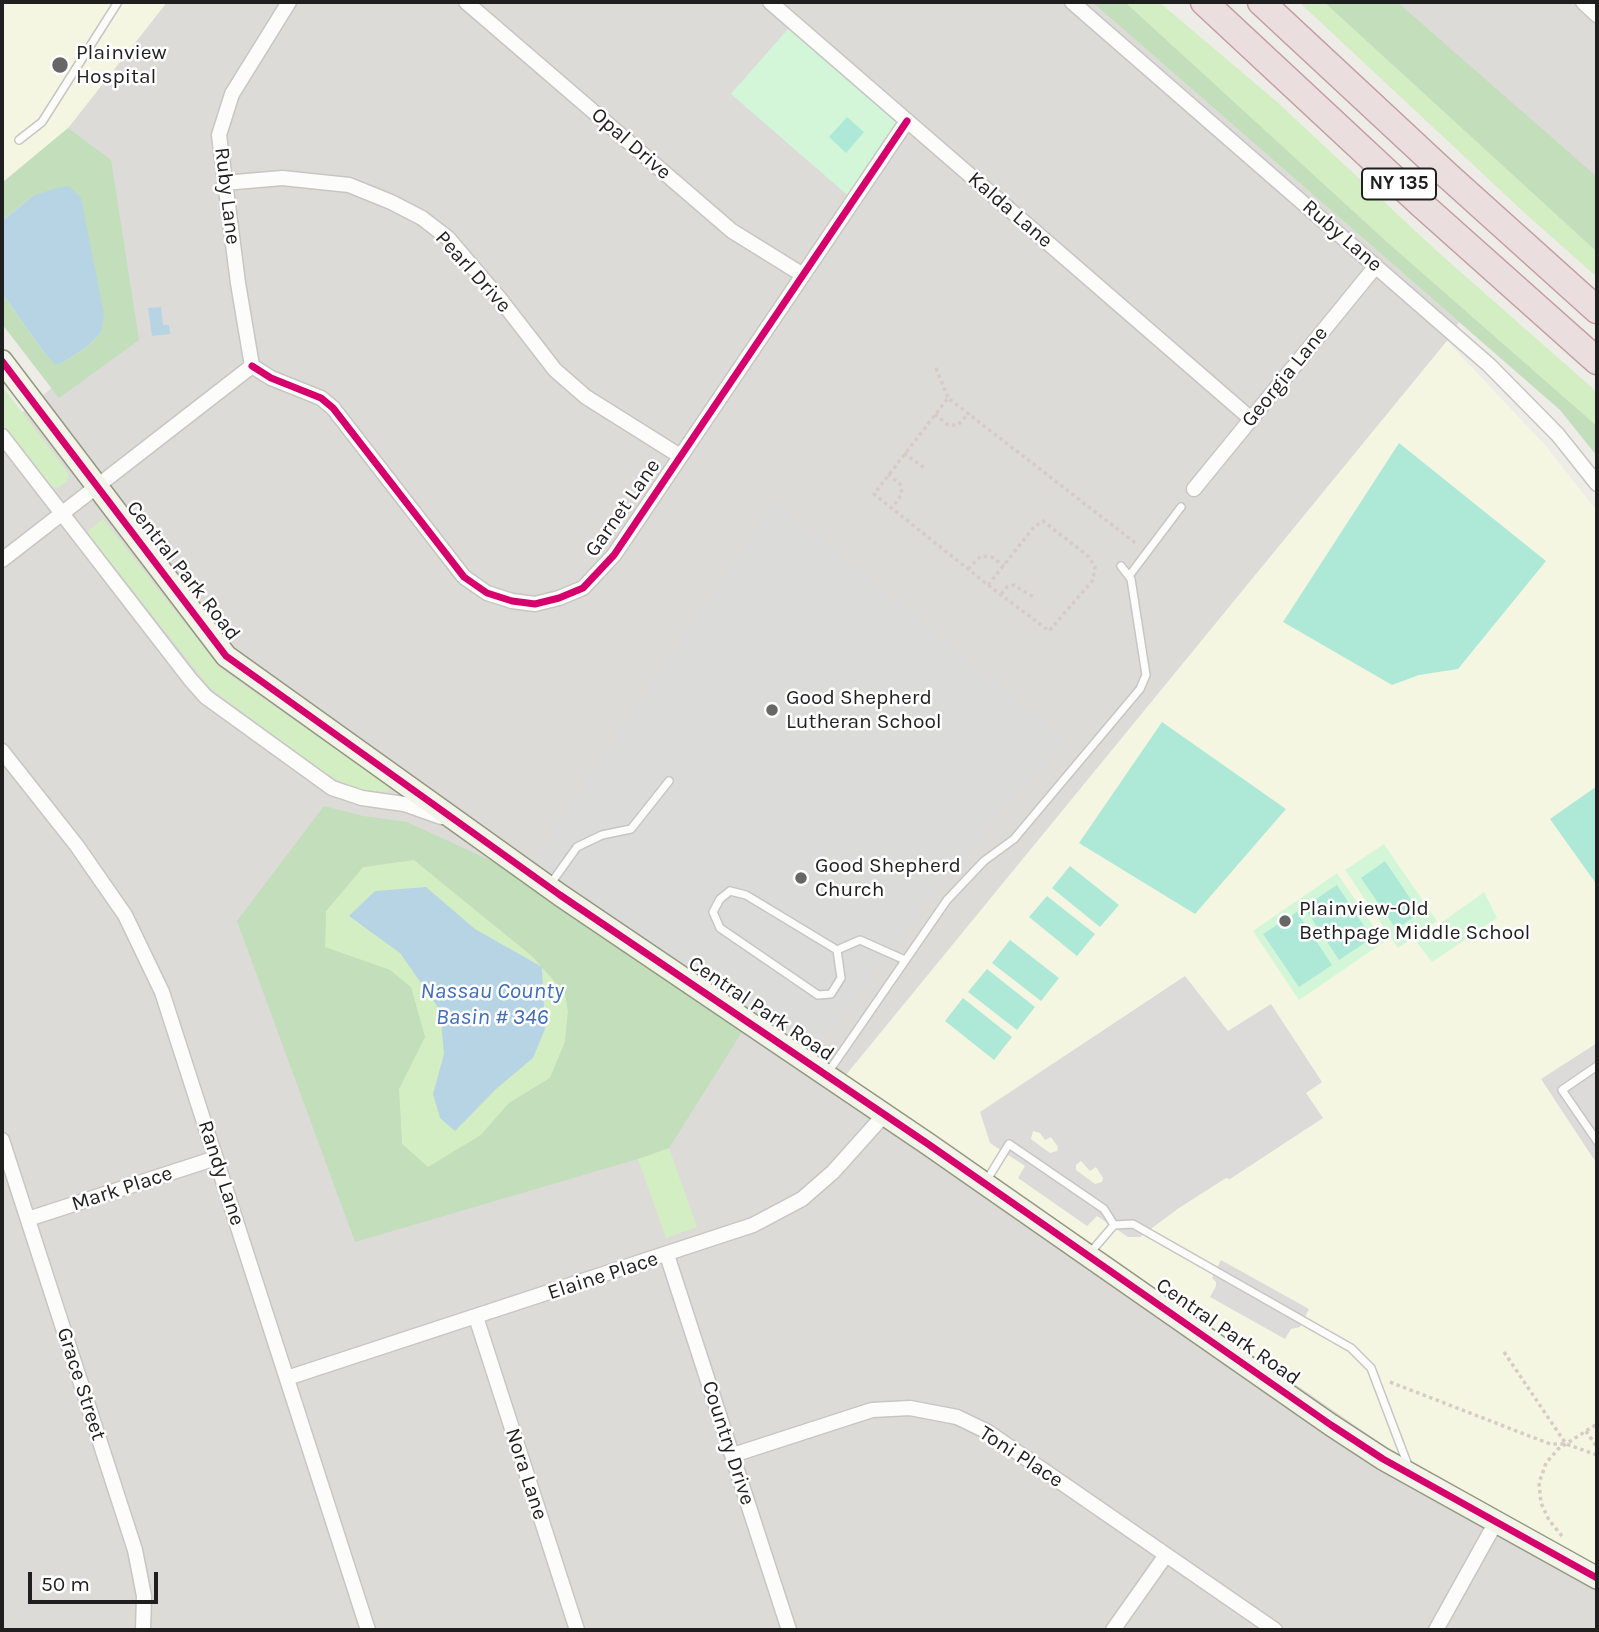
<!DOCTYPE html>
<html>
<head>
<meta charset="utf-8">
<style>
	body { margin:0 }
	#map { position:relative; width:1599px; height:1632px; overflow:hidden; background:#edece7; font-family:Karla,sans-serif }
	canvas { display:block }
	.frame { position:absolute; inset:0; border:4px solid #1f1f1f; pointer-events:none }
	.scale { position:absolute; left:28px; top:1572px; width:130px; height:32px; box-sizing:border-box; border:4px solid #1f1f1f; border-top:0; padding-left:9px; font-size:21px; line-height:24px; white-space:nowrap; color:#1f1f1f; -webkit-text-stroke:5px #fff; paint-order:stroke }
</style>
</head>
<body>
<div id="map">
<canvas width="1599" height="1632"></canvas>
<div class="frame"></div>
<div class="scale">50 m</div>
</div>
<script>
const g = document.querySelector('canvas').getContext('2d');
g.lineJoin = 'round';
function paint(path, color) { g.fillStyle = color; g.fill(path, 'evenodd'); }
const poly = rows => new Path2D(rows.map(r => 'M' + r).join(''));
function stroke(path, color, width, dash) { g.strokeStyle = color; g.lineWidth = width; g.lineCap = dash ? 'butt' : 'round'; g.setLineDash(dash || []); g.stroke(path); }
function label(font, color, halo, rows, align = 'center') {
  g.font = font + ' Karla,sans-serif'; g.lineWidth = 5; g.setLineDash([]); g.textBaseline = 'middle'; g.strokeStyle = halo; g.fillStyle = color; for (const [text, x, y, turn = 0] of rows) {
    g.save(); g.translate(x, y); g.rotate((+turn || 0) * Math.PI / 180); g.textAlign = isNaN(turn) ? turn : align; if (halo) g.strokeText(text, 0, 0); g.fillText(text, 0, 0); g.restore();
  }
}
const residential = poly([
	[167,2,1092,2,1459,322,1447,341,846,1075,1412,1460,1597,1567,1597,1630,2,1630,2,412,11,422,126,326,68,128],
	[1386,2,1597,2,1597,190]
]);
const education = poly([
	[2,2,167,2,68,128,2,182],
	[1447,341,1545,445,1597,511,1597,1567,1382,1444,846,1075]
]);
const religious = poly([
	[775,501,1067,740,949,873,806,1063,522,875]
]);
const grass = poly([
	[1125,2,1159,2,1276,101,1439,253,1597,392,1597,426,1387,242],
	[1299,2,1324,2,1597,252,1597,277,1529,217],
	[2,386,67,471,69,476,67,481,58,488,50,486,2,425],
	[103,519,220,668,389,787,388,791,373,793,354,788,326,774,209,687,87,532],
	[414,860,532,956,565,993,568,1011,565,1042,550,1078,509,1103,481,1135,428,1168,402,1144,399,1089,425,1037,325,947,326,911,363,867],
	[669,1148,697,1227,666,1238,638,1159]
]);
const forest = poly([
	[1092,2,1125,2,1387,242,1597,426,1597,456,1560,410],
	[1324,2,1397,2,1597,177,1597,252],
	[68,128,111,160,139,340,59,398,2,324,2,293,43,351,56,364,67,360,88,346,101,332,33,196,2,221,2,183],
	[324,806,363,816,407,822,522,875,747,1024,669,1148,638,1159,355,1242,237,921],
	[414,860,532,956,565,993,568,1011,565,1042,550,1078,509,1103,481,1135,428,1167,402,1144,399,1089,425,1037,411,987,390,970,325,947,326,911,363,867]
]);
const park = poly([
	[794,22,907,121,853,200,731,94],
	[1384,844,1437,921,1398,948,1345,870],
	[1337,873,1384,942,1299,1000,1253,931],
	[1484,892,1497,918,1432,962,1416,941]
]);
const pitch = poly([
	[847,117,864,132,846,153,829,137],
	[1399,443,1546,561,1458,669,1419,675,1392,685,1283,622],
	[1162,722,1286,809,1195,914,1079,843],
	[1597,786,1597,885,1550,819],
	[1385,861,1420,913,1396,929,1361,878],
	[1070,866,1119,905,1100,927,1052,888],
	[1337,885,1372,938,1339,960,1304,907],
	[1047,896,1095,934,1077,956,1029,917],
	[1297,912,1332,965,1299,987,1263,934],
	[1010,940,1059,978,1041,1001,992,963],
	[987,969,1035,1007,1017,1030,968,992],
	[963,998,1012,1037,994,1060,945,1021]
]);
const parking = poly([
	[1185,976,1228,1031,1271,1004,1322,1082,1306,1093,1323,1118,1230,1179,1226,1178,1179,1208,1140,1237,1128,1237,1097,1216,1087,1226,1018,1178,1025,1166,990,1143,980,1112],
	[1033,1131,1040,1133,1045,1140,1051,1137,1058,1147,1057,1151,1050,1153,1031,1139],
	[1081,1161,1090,1171,1096,1167,1103,1178,1102,1182,1095,1184,1076,1170,1076,1165],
	[1597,1043,1597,1164,1541,1079],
	[1221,1260,1309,1309,1300,1327,1291,1329,1285,1339,1210,1297,1216,1286,1216,1282,1212,1278]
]);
const water = poly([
	[69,186,81,198,104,314,101,332,88,346,67,360,56,365,43,351,2,293,2,221,33,196,56,188],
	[161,307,163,325,169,325,170,334,152,336,148,308],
	[426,887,475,929,542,967,545,1029,533,1058,496,1089,455,1131,440,1118,433,1094,444,1054,440,1010,400,953,349,916,375,891]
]);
const path = poly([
	[936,368,948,398],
	[935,414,948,425,958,425,969,413],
	[904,453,926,469],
	[888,474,900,484,902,494,892,508],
	[968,569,981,556,992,557,1004,566],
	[988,585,1034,527,1043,521,1089,557,1095,567,1093,580,1049,631,988,585,874,494,948,398,1138,545],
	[1001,594,1007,587,1014,585,1035,598],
	[1504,1352,1566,1444,1597,1455],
	[1390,1382,1550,1444,1566,1444],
	[1586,1431,1597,1447],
	[1562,1536,1549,1520,1541,1503,1539,1483,1546,1463,1558,1449,1597,1424]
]);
const lane = poly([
	[19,140,42,122,118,2],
	[1129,576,1181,507],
	[549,886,577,847,602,835,631,829,669,781],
	[730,891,746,895,837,950,841,978,831,994,818,995,720,928,713,912,720,899,730,891],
	[837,950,860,940,905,960],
	[1597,1066,1562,1090,1597,1141],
	[827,1074,947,900,984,861,1014,839,1140,689,1146,675,1131,579,1121,566],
	[985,1183,1009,1144,1104,1209,1114,1225],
	[1089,1254,1114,1225,1133,1224,1351,1348,1371,1368,1409,1468]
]);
const street = poly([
	[466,2,732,231,803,275],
	[770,2,1250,418],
	[1072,2,1489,365,1558,435,1597,484],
	[1583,2,1597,15],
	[224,183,282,178,349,185,391,202,422,218,448,238,500,299,555,370,586,397,680,456],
	[252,366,271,378,321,398,333,408,464,577,487,593,512,601,535,604,559,598,583,588,614,555,907,121],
	[252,366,238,283,219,135,232,94,289,2],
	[2,436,190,679,206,697,332,788,362,798,404,804,441,817],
	[1194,489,1376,266],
	[2,560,252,366],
	[2,751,77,846,125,915,162,992,368,1630],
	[2,1140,135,1550,144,1596,143,1630],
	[28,1219,216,1158],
	[667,1255,789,1630],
	[476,1317,577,1630],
	[287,1378,753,1225,802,1199,833,1172,884,1115],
	[733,1455,872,1410,910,1408,957,1417,988,1432,1275,1630],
	[1113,1630,1166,1555],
	[1436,1630,1496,1522]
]);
const secondary = poly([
	[2,361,226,656,560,895,928,1144,1331,1425,1383,1459,1597,1578]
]);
const highway = poly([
	[1204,2,1421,204,1597,361],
	[1261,2,1447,175,1597,310]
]);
const cycleway = poly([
	[2,361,226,656,560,895,928,1144,1331,1425,1383,1459,1597,1578],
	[252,366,271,378,321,398,333,408,464,577,487,593,512,601,535,604,559,598,583,588,614,555,907,121]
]);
const markers = [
	[60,65,9,"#676765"],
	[772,710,7,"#676765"],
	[801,878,7,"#676765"],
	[1285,921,7,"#676765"]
];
const shields = [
	[1399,184,74]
];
const shieldNames = [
	["NY 135",1399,184]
];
const poiNames = [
	["Plainview",76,53],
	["Hospital",76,77],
	["Good Shepherd",786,698],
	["Lutheran School",786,722],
	["Good Shepherd",815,866],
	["Church",815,890],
	["Plainview-Old",1299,909],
	["Bethpage Middle School",1299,933]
];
const streetNames = [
	["Opal Drive",631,144,41],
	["Ruby Lane",227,196,83],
	["Kalda Lane",1010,210,41],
	["Ruby Lane",1342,236,41],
	["Pearl Drive",473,272,48],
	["Georgia Lane",1285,377,-51],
	["Garnet Lane",623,508,-55],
	["Central Park Road",183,571,52],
	["Central Park Road",761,1009,34],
	["Randy Lane",221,1173,72],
	["Mark Place",122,1189,-18],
	["Elaine Place",603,1276,-18],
	["Central Park Road",1228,1332,35],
	["Grace Street",81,1384,72],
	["Country Drive",728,1443,72],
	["Toni Place",1021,1457,33],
	["Nora Lane",526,1474,72]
];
const waterNames = [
	["Nassau County",492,991],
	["Basin # 346",492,1017]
];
paint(residential, '#dcdbd8');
paint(education, '#f5f6e2');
paint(religious, '#dbdbd9');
paint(grass, '#d4eec3');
paint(forest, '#c2deba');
paint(park, '#d3f6d8');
paint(pitch, '#aee9d8');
paint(parking, '#dcdbd9');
paint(water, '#b7d4e4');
stroke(lane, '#c6c6c3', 10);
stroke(street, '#c6c6c3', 17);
stroke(secondary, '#93987e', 24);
stroke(highway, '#c59ca2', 29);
stroke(path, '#d7cbc7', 3.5, [3.5, 3.5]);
stroke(lane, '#fcfcfb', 7);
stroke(street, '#fcfcfb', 14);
stroke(secondary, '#f2f4ea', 21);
stroke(highway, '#ebdede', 26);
stroke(cycleway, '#d6006c', 7);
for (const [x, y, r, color] of markers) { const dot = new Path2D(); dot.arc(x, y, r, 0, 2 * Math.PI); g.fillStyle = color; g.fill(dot); stroke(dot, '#fff', 2.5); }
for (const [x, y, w] of shields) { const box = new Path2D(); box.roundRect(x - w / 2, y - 15.5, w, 31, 5); g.fillStyle = '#fff'; g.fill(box); stroke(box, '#1f1f1f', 2); }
label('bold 19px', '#1f1f1f', null, shieldNames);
label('21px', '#1f1f1f', '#fff', poiNames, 'left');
label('21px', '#1f1f1f', '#fff', streetNames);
label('italic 23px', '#426db7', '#fff', waterNames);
</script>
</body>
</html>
